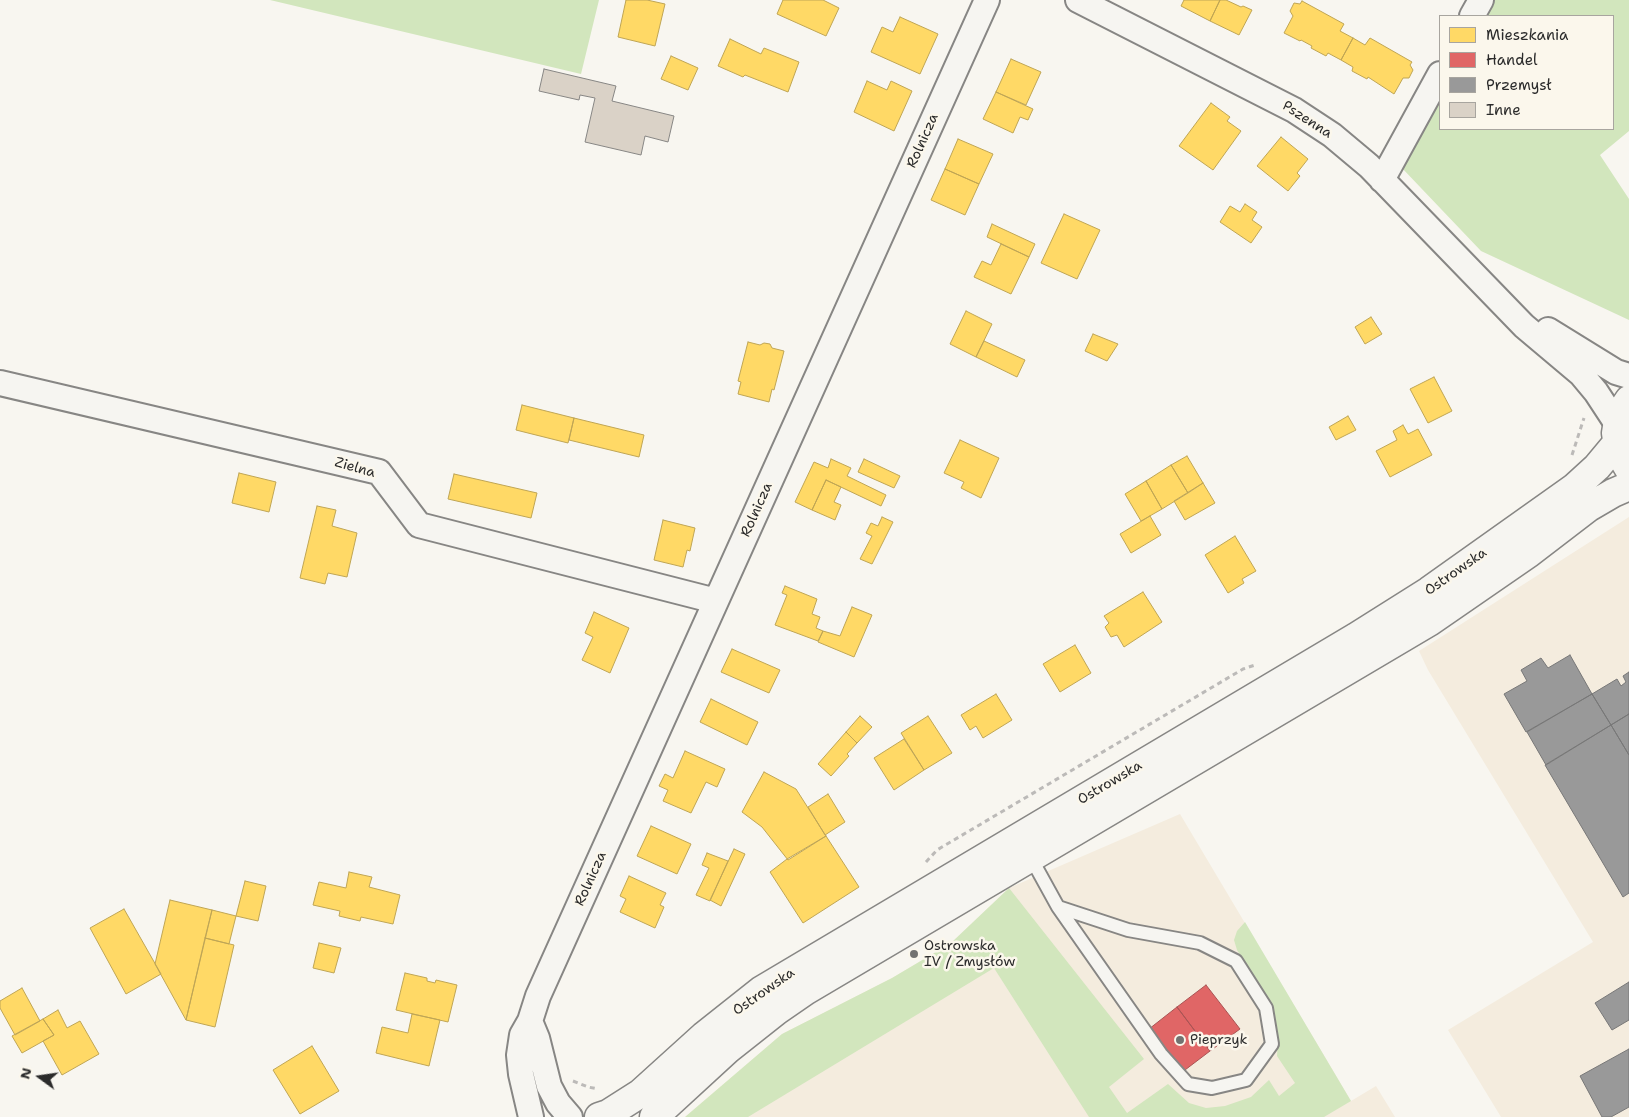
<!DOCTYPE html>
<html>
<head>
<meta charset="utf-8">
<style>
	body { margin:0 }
	#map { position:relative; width:1629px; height:1117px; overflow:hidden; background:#f8f6f0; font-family:"Shantell Sans",sans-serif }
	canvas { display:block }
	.legend { position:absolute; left:1439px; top:15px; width:175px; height:115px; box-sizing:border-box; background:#fbf7ec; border:1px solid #a8a59f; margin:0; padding:6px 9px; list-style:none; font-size:15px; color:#2b2b2b }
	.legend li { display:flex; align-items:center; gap:10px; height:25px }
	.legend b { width:25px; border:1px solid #a8a59f }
	.north { position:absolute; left:15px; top:1052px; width:50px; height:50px; -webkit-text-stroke:4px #fbf7ec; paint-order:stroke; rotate:284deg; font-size:14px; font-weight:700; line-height:20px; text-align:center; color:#2b2b2b }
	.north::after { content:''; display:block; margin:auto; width:18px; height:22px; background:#2b2b2b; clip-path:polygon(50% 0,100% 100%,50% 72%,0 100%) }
</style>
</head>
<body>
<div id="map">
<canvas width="1629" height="1117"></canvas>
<ul class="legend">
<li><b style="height:14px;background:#ffd966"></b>Mieszkania</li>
<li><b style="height:14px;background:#e06666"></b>Handel</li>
<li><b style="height:14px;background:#999"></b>Przemysł</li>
<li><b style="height:14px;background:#dad2c7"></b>Inne</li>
</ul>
<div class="north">N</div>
</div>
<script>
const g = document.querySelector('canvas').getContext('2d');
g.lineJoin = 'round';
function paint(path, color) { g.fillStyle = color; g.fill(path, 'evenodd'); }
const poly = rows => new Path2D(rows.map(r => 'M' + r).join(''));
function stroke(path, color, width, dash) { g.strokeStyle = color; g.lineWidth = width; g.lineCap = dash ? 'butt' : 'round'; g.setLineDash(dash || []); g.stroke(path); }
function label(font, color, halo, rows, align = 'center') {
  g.font = font + ' "Shantell Sans",sans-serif'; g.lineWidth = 5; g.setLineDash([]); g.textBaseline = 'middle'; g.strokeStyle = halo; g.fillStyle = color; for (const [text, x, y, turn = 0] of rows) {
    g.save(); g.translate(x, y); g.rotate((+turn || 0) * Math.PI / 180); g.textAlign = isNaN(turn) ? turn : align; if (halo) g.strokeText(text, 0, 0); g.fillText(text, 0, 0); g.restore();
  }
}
const built = poly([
	[1629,517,1629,1117,1501,1117,1448,1030,1593,942,1428,670,1419,651],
	[1180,814,1351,1101,1376,1086,1395,1117,685,1117,782,1034,892,978,951,943,1009,888]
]);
const green = poly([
	[270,0,599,0,581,74],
	[1493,0,1629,0,1629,131,1600,155,1629,199,1629,320,1481,251,1401,167,1440,96,1440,129,1613,129,1613,16,1484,16],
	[1009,888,1144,1059,1109,1087,1127,1113,1168,1084,1189,1103,1206,1108,1225,1106,1251,1097,1269,1080,1279,1096,1295,1083,1277,1056,1278,1038,1273,1015,1261,990,1237,950,1234,940,1237,931,1245,922,1351,1101,1324,1117,1089,1117,994,968,748,1117,685,1117,782,1034,892,978,951,943]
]);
const homes = poly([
	[626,0,647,0,665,4,655,46,618,37,626,0],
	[783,0,823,0,839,8,826,36,777,14,783,0],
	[1184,0,1220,0,1210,21,1181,6,1184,0],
	[1220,0,1226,0,1241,7,1243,6,1252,10,1239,35,1210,21,1220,0],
	[1302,1,1344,24,1340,31,1353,38,1341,60,1328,53,1326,56,1311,48,1312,46,1301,40,1300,41,1284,33,1293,16,1290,11,1294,3,1300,4,1302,1],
	[900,17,938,34,920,74,871,52,882,27,893,32,900,17],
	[1353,38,1365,45,1370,38,1412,62,1410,65,1413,70,1409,78,1403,78,1394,94,1368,77,1367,79,1352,71,1353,67,1341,60,1353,38],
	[730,39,761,54,764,48,799,62,788,92,745,75,743,77,718,66,730,39],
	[671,56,698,68,688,90,661,79,671,56],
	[1011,59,1041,72,1026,105,996,92,1011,59],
	[867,81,887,90,891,81,912,91,894,131,854,112,867,81],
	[996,92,1033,109,1028,120,1020,117,1013,133,983,119,996,92],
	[1211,103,1230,117,1227,121,1241,131,1213,170,1179,146,1211,103],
	[1281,137,1308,159,1297,173,1300,176,1288,191,1257,166,1281,137],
	[958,139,993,154,979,184,945,169,958,139],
	[945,169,979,184,965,215,931,200,945,169],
	[1245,204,1257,212,1252,220,1262,227,1251,243,1220,222,1230,206,1240,212,1245,204],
	[1064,214,1100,230,1077,279,1041,263,1064,214],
	[992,224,1035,244,1029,257,987,237,992,224],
	[1001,244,1029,257,1011,294,974,277,982,261,991,265,1001,244],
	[966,311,992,324,976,357,950,344,966,311],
	[1371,317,1382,334,1365,344,1355,327,1371,317],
	[1093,334,1118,344,1107,361,1085,351,1093,334],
	[984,341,1025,360,1017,377,976,357,984,341],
	[748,342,760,345,764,343,770,344,772,348,784,351,774,390,772,389,769,402,738,394,741,382,738,381,748,342],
	[1434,377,1452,411,1428,423,1410,389,1434,377],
	[522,405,574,418,568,443,516,430,522,405],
	[1348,416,1356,430,1336,440,1329,427,1348,416],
	[574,418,644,435,639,457,569,440,574,418],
	[1403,425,1408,434,1418,429,1432,455,1390,477,1376,451,1397,440,1393,431,1403,425],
	[960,440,999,458,981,498,961,488,964,482,944,473,960,440],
	[1187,456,1203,483,1188,493,1171,465,1187,456],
	[831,459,851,468,847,476,886,495,881,506,826,480,812,510,795,502,814,462,828,468,831,459],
	[864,459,900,476,894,488,858,472,864,459],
	[1171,465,1188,493,1162,509,1146,481,1171,465],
	[239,473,276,482,269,512,232,503,239,473],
	[454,474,537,493,531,518,448,499,454,474],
	[826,480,841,487,834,502,841,505,835,520,812,510,826,480],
	[1146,481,1162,509,1141,521,1125,494,1146,481],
	[1203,483,1215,503,1185,520,1174,501,1203,483],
	[317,506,336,510,332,526,357,533,347,577,328,573,325,584,300,578,317,506],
	[1150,516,1161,535,1131,553,1120,534,1150,516],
	[882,517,893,522,872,564,860,559,872,536,866,533,871,523,878,526,882,517],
	[663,520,695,528,690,551,687,550,683,567,654,560,663,520],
	[1235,536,1256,571,1242,579,1244,583,1228,593,1205,555,1235,536],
	[785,586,817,599,812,614,820,617,816,628,823,631,818,641,775,625,787,595,782,593,785,586],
	[1143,592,1162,622,1124,647,1117,635,1111,637,1105,627,1109,623,1104,616,1143,592],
	[852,607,872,615,854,657,818,642,823,631,840,636,852,607],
	[594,612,629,628,610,673,582,660,593,637,585,633,594,612],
	[1075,645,1091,673,1060,692,1043,664,1075,645],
	[732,649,780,670,769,693,721,672,732,649],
	[996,694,1012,720,983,738,976,726,970,730,961,715,996,694],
	[711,699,758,722,747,745,700,722,711,699],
	[860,716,872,727,857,743,846,732,860,716],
	[928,716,952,753,924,770,901,733,928,716],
	[846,732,857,743,847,754,849,756,831,776,818,764,846,732],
	[904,739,924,770,894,790,874,758,904,739],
	[685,751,725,769,717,787,706,782,691,813,663,801,668,790,659,786,665,774,673,778,685,751],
	[764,772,796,789,826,836,788,860,762,827,742,812,764,772],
	[828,794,845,822,825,835,808,807,828,794],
	[651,826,691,844,677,874,637,856,651,826],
	[826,836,859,887,803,923,770,872,787,859,826,836],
	[734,849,745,854,721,906,710,900,734,849],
	[707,853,728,861,710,901,696,895,709,868,702,865,707,853],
	[349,872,372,877,369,887,400,895,393,924,361,917,360,921,339,916,340,911,313,905,319,882,346,888,349,872],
	[629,876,666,893,660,905,664,907,655,928,620,912,626,899,620,896,629,876],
	[245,881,266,886,258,921,236,916,245,881],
	[170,900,212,910,186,1020,155,964,170,900],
	[124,909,161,974,126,994,90,928,124,909],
	[212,910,236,916,229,944,205,938,212,910],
	[205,938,234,945,215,1027,186,1020,205,938],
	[319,943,341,948,334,973,313,968,319,943],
	[405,973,427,978,427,981,435,983,436,980,457,985,448,1022,396,1010,405,973],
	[22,988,40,1021,15,1035,0,1008,0,1001,22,988],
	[58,1010,67,1028,80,1021,99,1054,62,1075,43,1041,54,1035,43,1019,58,1010],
	[412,1014,440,1020,429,1066,376,1053,382,1027,408,1033,412,1014],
	[43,1019,54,1035,22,1053,12,1036,43,1019],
	[312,1046,339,1091,300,1114,273,1070,312,1046]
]);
const shops = poly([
	[1206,985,1240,1029,1210,1051,1177,1007,1206,985],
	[1177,1007,1210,1051,1181,1073,1149,1029,1177,1007]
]);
const industry = poly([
	[1570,655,1592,694,1526,732,1504,694,1527,681,1521,670,1541,658,1548,668,1570,655],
	[1629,672,1629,714,1611,725,1592,694,1617,679,1621,686,1626,682,1623,676,1629,672],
	[1592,694,1611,725,1546,765,1527,732,1592,694],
	[1629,714,1629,755,1611,725,1629,714],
	[1611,725,1629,755,1629,893,1623,897,1545,765,1611,725],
	[1629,982,1629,1020,1612,1030,1595,1003,1629,982],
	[1629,1049,1629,1107,1611,1117,1602,1117,1580,1076,1629,1049]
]);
const building = poly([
	[544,69,616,86,612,101,674,116,668,142,645,136,641,155,585,142,595,98,580,95,579,100,539,91,544,69]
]);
const path = poly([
	[1572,455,1584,418],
	[926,862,937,850,1243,669,1255,665],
	[573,1081,588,1087,598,1089]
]);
const lane = poly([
	[1031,858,1058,907,1161,1054,1188,1084,1212,1088,1246,1080,1272,1044,1266,1008,1236,961,1200,943,1128,930,1058,907]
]);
const street = poly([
	[1078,0,1294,110,1332,135,1369,166,1524,326,1581,374,1596,392,1617,424],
	[1472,16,1481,0],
	[1382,180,1440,74],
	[1548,330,1616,372,1629,376],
	[0,383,379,472,419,525,716,601],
	[530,1021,537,1038,549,1086,558,1103,570,1117],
	[531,1117,521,1074,519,1055,522,1035,530,1021,538,996,987,0]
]);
const primary = poly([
	[1629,400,1619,415,1616,433,1619,452,1629,469],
	[599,1117,608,1114,641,1093,704,1036,762,990,1356,637,1429,591,1574,488,1597,467,1617,443],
	[654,1117,728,1049,776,1011,805,991,1429,622,1529,553,1589,507,1613,493,1629,486]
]);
const markers = [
	[914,954,5,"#737270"],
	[1180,1040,5,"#737270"]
];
const streetNames = [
	["Pszenna",1307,120,33],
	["Rolnicza",923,141,-66],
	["Zielna",355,468,16],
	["Rolnicza",757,510,-66],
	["Ostrowska",1456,572,-35],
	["Ostrowska",1110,783,-31],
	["Rolnicza",591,879,-66],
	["Ostrowska",764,992,-35]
];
const poiNames = [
	["Ostrowska",924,946],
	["IV / Zmysłów",924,962],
	["Pieprzyk",1190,1040]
];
paint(built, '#f4ecde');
paint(green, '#d2e6bd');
paint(homes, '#ffd966');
stroke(homes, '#bfa554', 1);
paint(shops, '#e06666');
stroke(shops, '#aa5454', 1);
paint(industry, '#999');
stroke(industry, '#787878', 1);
paint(building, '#dad2c7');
stroke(building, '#878684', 1);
stroke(lane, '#878684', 16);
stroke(street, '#878684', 28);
stroke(primary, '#878684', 31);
stroke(path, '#bcbab8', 3, [5, 4]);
stroke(lane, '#f6f5f1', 12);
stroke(street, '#f6f5f1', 24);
stroke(primary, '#f6f5f1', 28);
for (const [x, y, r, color] of markers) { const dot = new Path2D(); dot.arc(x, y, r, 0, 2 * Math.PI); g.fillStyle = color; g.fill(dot); stroke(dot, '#fbf7ec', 2); }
label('14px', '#2b2b2b', '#fbf7ec', streetNames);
label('14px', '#2b2b2b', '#fbf7ec', poiNames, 'left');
</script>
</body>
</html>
